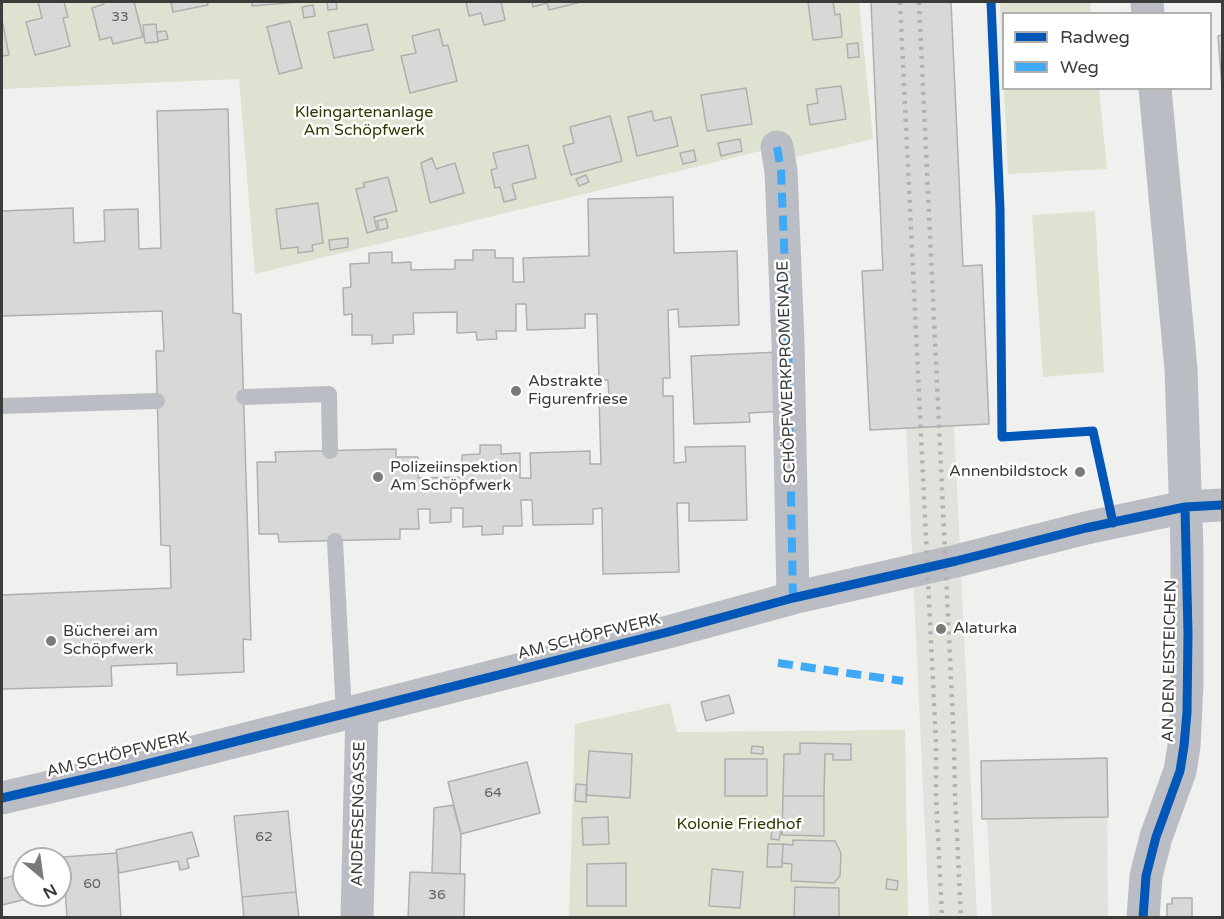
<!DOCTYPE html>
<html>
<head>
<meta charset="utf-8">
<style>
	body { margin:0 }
	#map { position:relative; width:1224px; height:919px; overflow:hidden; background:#f0f1ee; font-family:"Varela Round",sans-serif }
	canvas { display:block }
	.frame { position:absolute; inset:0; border:3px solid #3b3b3a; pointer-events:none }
	.legend { position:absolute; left:1002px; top:12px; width:210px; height:78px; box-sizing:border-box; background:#fff; border:2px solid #b1b1b0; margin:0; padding:8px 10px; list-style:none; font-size:18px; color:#3b3b3a }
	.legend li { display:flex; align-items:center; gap:12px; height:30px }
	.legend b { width:30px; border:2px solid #b1b1b0 }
	.north { position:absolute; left:12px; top:847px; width:60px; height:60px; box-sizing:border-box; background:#fff; border:2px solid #b1b1b0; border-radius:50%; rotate:151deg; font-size:16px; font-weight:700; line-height:24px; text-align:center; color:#3b3b3a }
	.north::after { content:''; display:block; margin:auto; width:21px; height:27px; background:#7a7b79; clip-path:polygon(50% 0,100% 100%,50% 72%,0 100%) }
</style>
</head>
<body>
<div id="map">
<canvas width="1224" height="919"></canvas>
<div class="frame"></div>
<ul class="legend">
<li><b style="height:8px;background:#0057b8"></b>Radweg</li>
<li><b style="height:8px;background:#3fa9f5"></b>Weg</li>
</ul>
<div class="north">N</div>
</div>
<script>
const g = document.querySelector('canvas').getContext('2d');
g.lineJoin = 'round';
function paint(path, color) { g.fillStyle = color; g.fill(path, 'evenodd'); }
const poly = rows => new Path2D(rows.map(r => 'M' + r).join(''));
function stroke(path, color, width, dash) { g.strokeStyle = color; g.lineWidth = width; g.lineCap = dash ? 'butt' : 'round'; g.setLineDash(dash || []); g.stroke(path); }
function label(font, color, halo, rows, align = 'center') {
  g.font = font + ' "Varela Round",sans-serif'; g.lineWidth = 5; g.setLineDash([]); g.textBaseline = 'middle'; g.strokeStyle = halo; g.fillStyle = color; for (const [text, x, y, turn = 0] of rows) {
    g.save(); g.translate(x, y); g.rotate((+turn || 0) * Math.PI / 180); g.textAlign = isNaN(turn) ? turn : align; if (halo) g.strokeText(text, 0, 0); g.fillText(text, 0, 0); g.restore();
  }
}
const built = poly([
	[953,401,969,743,977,917,929,917,905,403],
	[1107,758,1108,917,992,917,987,819,982,819,981,761]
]);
const green = poly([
	[2,2,859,2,873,139,787,159,777,147,255,274,239,79,2,89],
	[1000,2,1090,2,1091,13,1004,14,1003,72],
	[1004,89,1099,89,1107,169,1008,174],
	[1095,211,1104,372,1043,377,1032,215],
	[670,703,677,732,905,730,908,917,569,918,575,724]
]);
const building = poly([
	[38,2,64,2,68,17,63,18,70,46,35,55,26,22,42,18,38,2],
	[103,2,134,2,143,37,113,44,111,37,100,40,92,8,104,4,103,2],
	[171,2,207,2,208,5,173,12,171,2],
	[252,2,298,2,252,6,252,2],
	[327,2,336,2,337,9,328,10,327,2],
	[466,2,501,2,505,20,484,25,481,13,469,16,466,2],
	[532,2,581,2,549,10,547,3,533,7,532,2],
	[808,2,833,2,835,15,840,14,842,37,813,40,808,2],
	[871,2,951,2,963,266,982,265,989,424,870,430,862,271,883,270,871,2],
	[313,5,315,16,304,18,302,7,313,5],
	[2,20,9,55,2,56,2,20],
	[290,21,302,68,279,74,267,27,290,21],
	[156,24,158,42,145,43,143,25,156,24],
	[367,24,373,50,334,58,328,32,367,24],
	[439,29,443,46,448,45,457,81,410,93,401,56,416,53,412,36,439,29],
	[166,31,168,39,158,41,157,32,166,31],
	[1222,35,1222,87,1218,36,1222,35],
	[858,43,859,57,848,58,847,44,858,43],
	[841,86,846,119,810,125,807,105,818,103,816,89,841,86],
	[746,88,752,124,707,131,701,95,746,88],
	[228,109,233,313,241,314,251,640,243,639,244,672,177,675,177,663,111,666,112,686,2,689,2,595,171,588,170,546,161,545,156,351,164,351,162,311,2,316,2,211,73,208,74,243,105,241,104,210,138,209,139,249,161,248,157,111,228,109],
	[652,111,654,121,671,117,678,146,637,156,628,117,652,111],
	[610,116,622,161,571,175,563,146,574,143,570,127,610,116],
	[740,139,742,151,721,156,718,143,740,139],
	[528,145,536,178,512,184,516,199,504,202,500,187,495,188,491,170,497,168,493,153,528,145],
	[694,150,696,161,683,164,680,153,694,150],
	[432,158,436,169,455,163,464,193,430,203,421,163,432,158],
	[586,175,589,182,579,186,576,179,586,175],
	[388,177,397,211,374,217,377,230,367,233,356,189,365,187,363,183,388,177],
	[673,197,674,253,737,251,739,325,679,327,678,309,668,310,670,378,663,378,663,396,673,396,674,463,686,462,685,447,745,446,747,520,689,521,689,503,677,503,679,572,603,574,602,508,593,509,593,524,533,525,532,500,521,500,522,526,503,526,503,534,482,535,482,526,463,527,463,508,451,508,451,522,430,523,430,509,418,509,419,529,400,529,400,539,279,542,278,534,259,534,257,462,276,462,275,452,396,449,396,457,418,457,418,478,462,477,462,455,480,454,480,445,501,445,501,454,520,453,520,478,531,478,530,453,590,451,590,464,601,464,599,398,609,398,608,380,599,380,597,314,585,314,585,328,527,330,526,304,516,304,516,331,496,331,497,339,477,340,476,332,457,333,457,312,413,313,414,334,393,335,393,343,372,344,372,335,352,335,352,314,344,315,343,288,351,287,350,264,369,263,369,253,392,252,392,263,411,262,411,270,455,269,455,260,473,260,473,250,495,250,495,258,513,258,513,282,524,282,523,258,589,256,588,199,673,197],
	[318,203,323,243,312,245,313,251,298,253,298,247,281,249,276,209,318,203],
	[386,219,388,228,379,230,377,221,386,219],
	[348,238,348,247,330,250,329,240,348,238],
	[781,352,784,411,749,413,750,422,694,424,691,356,781,352],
	[1085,469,1085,475,1075,475,1075,470,1085,469],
	[729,695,734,713,706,721,701,702,729,695],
	[800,743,851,744,851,760,833,760,833,754,825,754,824,796,783,796,784,754,800,754,800,743],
	[752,746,763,747,763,754,751,753,752,746],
	[589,751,632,754,630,798,586,795,589,751],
	[1107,758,1108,817,982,819,981,761,1107,758],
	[725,759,767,759,767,796,725,796,725,759],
	[527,762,540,813,461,834,448,782,527,762],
	[576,784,587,785,586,802,575,801,576,784],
	[783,796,824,796,824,836,782,835,783,796],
	[453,805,461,834,460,874,432,873,434,808,453,805],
	[288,811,296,892,242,897,234,816,288,811],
	[608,817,609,844,583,845,582,818,608,817],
	[772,830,781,831,779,840,771,839,772,830],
	[192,832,199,856,187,859,189,868,180,870,178,861,119,873,116,850,192,832],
	[793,840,835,841,841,853,840,876,834,883,791,881,792,864,782,863,783,844,793,845,793,840],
	[768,844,783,844,782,867,767,867,768,844],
	[117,853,121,918,67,918,63,857,117,853],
	[626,863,626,906,587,906,587,864,626,863],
	[712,869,743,872,740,908,709,906,712,869],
	[410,872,465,874,464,918,408,918,410,872],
	[23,873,24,895,30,895,31,898,2,905,2,879,23,873],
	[887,879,898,881,897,890,886,889,887,879],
	[795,887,839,888,839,918,794,918,795,887],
	[296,892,299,918,244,918,242,897,296,892],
	[1172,898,1192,898,1192,918,1167,918,1167,904,1172,904,1172,898]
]);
const lane = poly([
	[244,397,329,394,330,451],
	[2,406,157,401],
	[335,541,344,714]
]);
const street = poly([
	[1147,2,1148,14],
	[777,147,781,171,788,342,793,598],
	[2,798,119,771,668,632,793,598,956,561,1086,528,1185,507,1222,505],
	[357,918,362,710],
	[1143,918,1146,876,1156,837,1180,771,1184,746,1187,684,1187,550,1181,369,1155,88]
]);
const rail = poly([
	[900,2,936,744,936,796,942,918],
	[919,2,954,743,955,795,961,918]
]);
const quiet = poly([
	[777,147,781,171,788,342,793,598],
	[778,663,903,681]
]);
const cycleway = poly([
	[991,2,1000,209,1002,437,1093,431,1113,523],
	[2,798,119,771,668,632,793,598,956,561,1086,528,1185,507,1222,505],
	[1143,918,1146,876,1156,837,1180,771,1184,746,1187,712,1188,633,1185,507]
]);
const markers = [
	[516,391,6,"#7a7b79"],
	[1080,472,6,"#7a7b79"],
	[378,477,6,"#7a7b79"],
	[941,629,6,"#7a7b79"],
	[51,641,6,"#7a7b79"]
];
const numberNames = [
	["33",120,17],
	["64",493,793],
	["62",264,837],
	["60",92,884],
	["36",437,895]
];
const parkNames = [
	["Kleingartenanlage",364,113],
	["Am Schöpfwerk",364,131],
	["Kolonie Friedhof",739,825]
];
const streetNames = [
	["SCHÖPFWERKPROMENADE",787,372,-92],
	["AM SCHÖPFWERK",589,637,-14],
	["AN DEN EISTEICHEN",1170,661,-89],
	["AM SCHÖPFWERK",118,755,-14],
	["ANDERSENGASSE",359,814,-89]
];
const poiNames = [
	["Abstrakte",528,382],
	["Figurenfriese",528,400],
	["Polizeiinspektion",390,468],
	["Am Schöpfwerk",390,486],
	["Annenbildstock",1068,472,"right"],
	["Alaturka",953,629],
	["Bücherei am",63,632],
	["Schöpfwerk",63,650]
];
paint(built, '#e0e3dc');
paint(green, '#dde3d0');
paint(building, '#d8d9d6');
stroke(building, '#afb0ae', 1.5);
stroke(lane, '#bbbdc4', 16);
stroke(street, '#bbbdc4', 33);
stroke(rail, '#b0b1b4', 4.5, [3, 6]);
stroke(quiet, '#3fa9f5', 8, [15, 8]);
stroke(cycleway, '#0057b8', 9);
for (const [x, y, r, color] of markers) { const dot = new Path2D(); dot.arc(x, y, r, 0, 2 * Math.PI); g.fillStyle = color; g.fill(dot); stroke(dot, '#fff', 2); }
label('14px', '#626261', null, numberNames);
label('16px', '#2e3a00', '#fff', parkNames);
label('16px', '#3b3b3a', '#fff', streetNames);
label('16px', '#3b3b3a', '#fff', poiNames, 'left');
</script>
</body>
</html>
